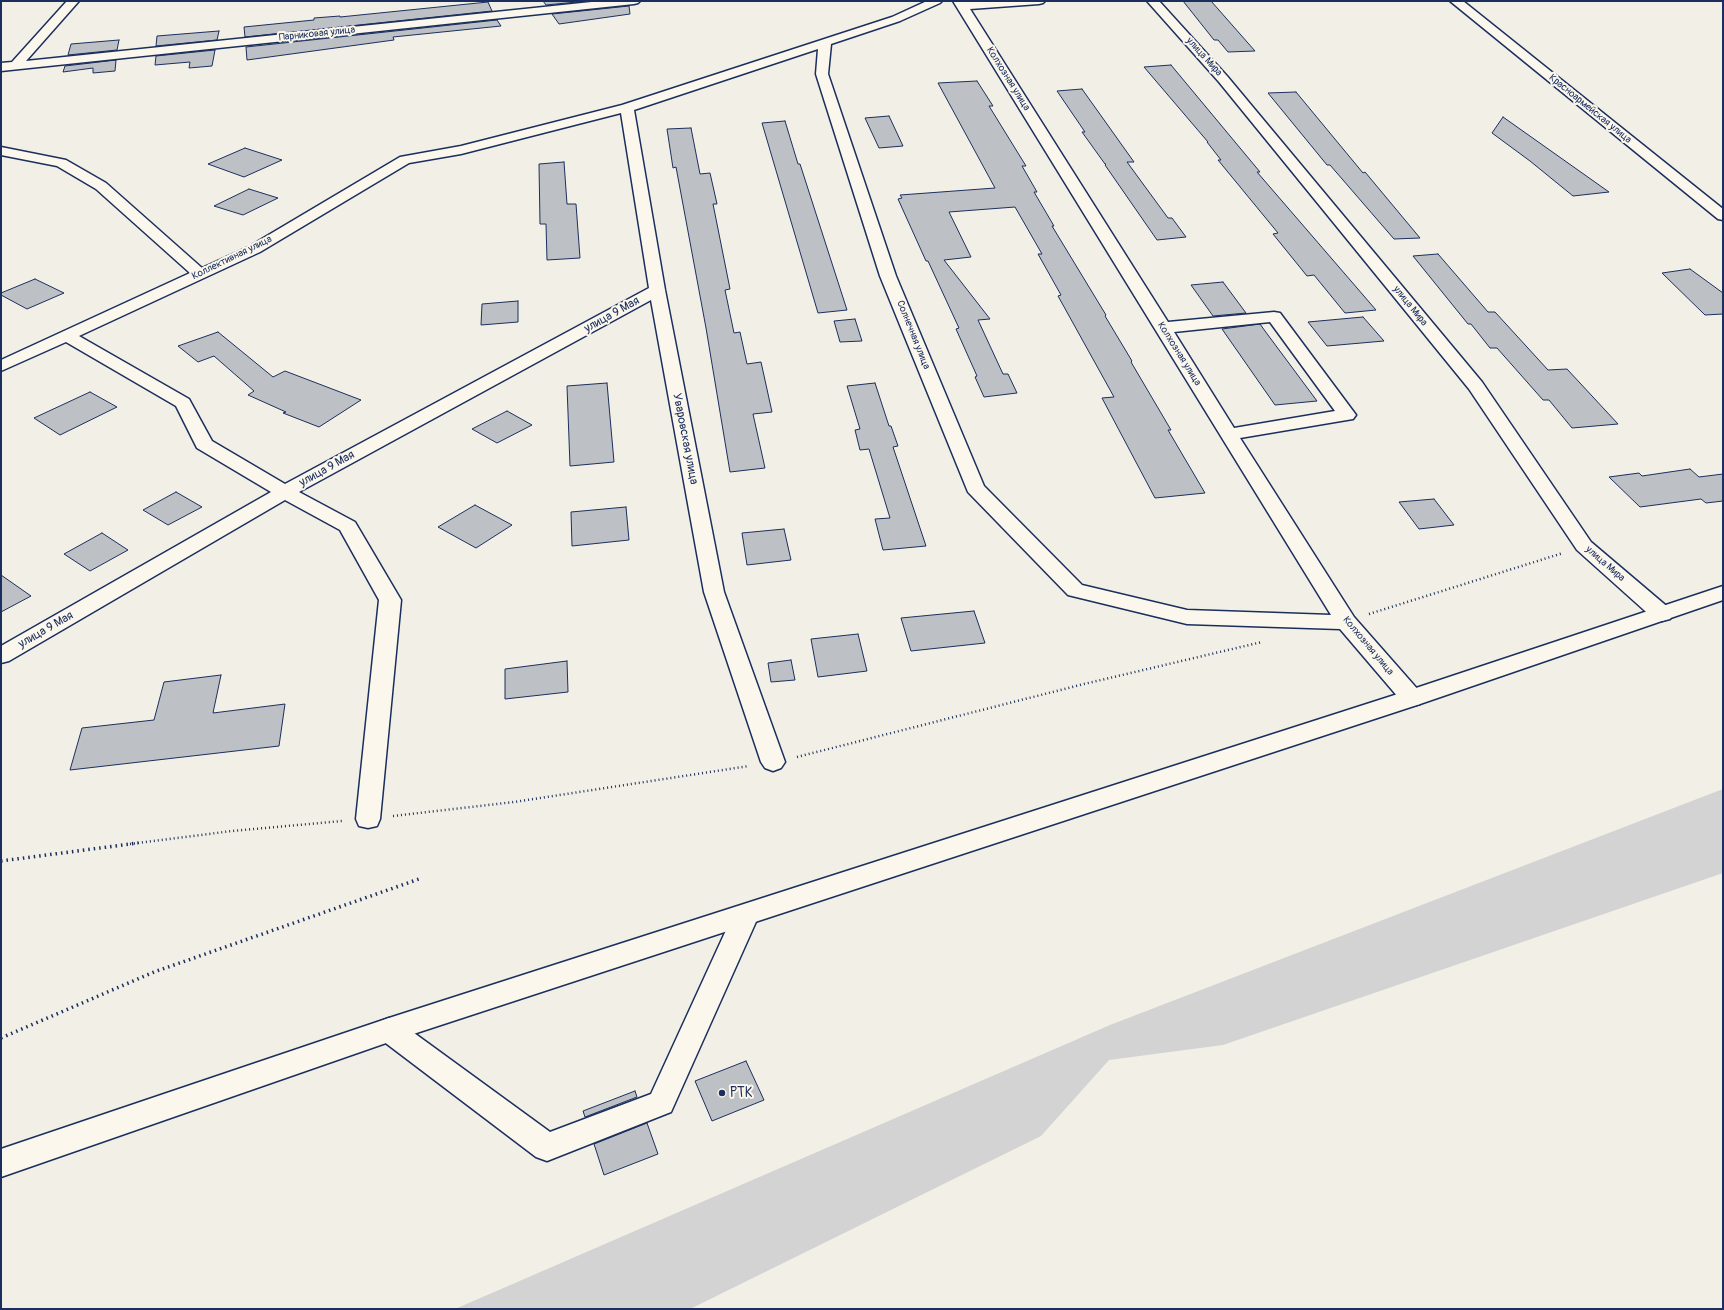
<!DOCTYPE html>
<html>
<head>
<meta charset="utf-8">
<style>
	body { margin:0 }
	#map { position:relative; width:1724px; height:1310px; overflow:hidden; background:#f2efe6; font-family:Pangolin,sans-serif }
	canvas { display:block }
	.frame { position:absolute; inset:0; border:2px solid #1b2f5e; pointer-events:none }
</style>
</head>
<body>
<div id="map">
<canvas width="1724" height="1310"></canvas>
<div class="frame"></div>
</div>
<script>
const g = document.querySelector('canvas').getContext('2d');
g.lineJoin = 'round';
function paint(path, color) { g.fillStyle = color; g.fill(path, 'evenodd'); }
const poly = rows => new Path2D(rows.map(r => 'M' + r).join(''));
function stroke(path, color, width, dash) { g.strokeStyle = color; g.lineWidth = width; g.lineCap = dash ? 'butt' : 'round'; g.setLineDash(dash || []); g.stroke(path); }
function label(font, color, halo, rows, align = 'center') {
  g.font = font + ' Pangolin,sans-serif'; g.lineWidth = 4; g.setLineDash([]); g.textBaseline = 'middle'; g.strokeStyle = halo; g.fillStyle = color; for (const [text, x, y, turn = 0] of rows) {
    g.save(); g.translate(x, y); g.rotate((+turn || 0) * Math.PI / 180); g.textAlign = isNaN(turn) ? turn : align; if (halo) g.strokeText(text, 0, 0); g.fillText(text, 0, 0); g.restore();
  }
}
const green = poly([
	[1723,789,1723,873,1223,1045,1109,1060,1041,1136,690,1309,455,1309,1110,1025]
]);
const building = poly([
	[543,1,587,1,546,5,543,1],
	[1183,1,1211,1,1255,51,1228,52,1218,40,1214,40,1183,1],
	[488,2,492,11,245,37,244,27,314,20,314,18,340,16,340,17,488,2],
	[629,6,630,14,559,24,552,14,629,6],
	[497,20,501,26,393,37,394,40,247,60,246,47,497,20],
	[219,31,217,40,156,46,157,36,219,31],
	[119,40,117,50,68,55,71,44,119,40],
	[215,50,212,66,189,68,190,62,155,65,156,56,215,50],
	[116,60,115,71,93,73,93,68,63,72,65,66,116,60],
	[1171,65,1260,172,1257,172,1376,310,1345,313,1314,275,1307,276,1273,234,1278,233,1218,160,1221,160,1207,142,1208,142,1144,67,1171,65],
	[977,81,993,106,989,106,1026,166,1022,166,1037,192,1034,192,1054,226,1052,226,1106,315,1105,316,1132,361,1131,362,1171,430,1168,430,1205,493,1155,498,1102,398,1114,397,1058,296,1061,295,1038,254,1042,254,1015,207,949,212,971,257,944,260,990,319,978,320,1003,374,1008,374,1017,393,984,397,975,377,977,376,956,329,959,328,928,261,926,261,898,199,902,198,900,195,995,188,938,83,977,81],
	[1082,89,1134,162,1127,162,1168,218,1172,218,1186,237,1157,240,1105,165,1106,164,1105,164,1082,132,1085,132,1057,91,1082,89],
	[1296,92,1363,173,1365,172,1420,238,1394,239,1330,165,1327,165,1268,93,1296,92],
	[889,116,903,146,879,148,865,118,889,116],
	[1503,117,1609,192,1573,196,1530,161,1492,133,1503,117],
	[785,121,798,164,800,164,847,310,818,313,762,123,785,121],
	[691,128,700,174,710,173,717,204,713,204,730,289,725,290,734,333,740,332,747,364,761,362,772,412,753,414,765,468,730,472,706,328,676,167,673,168,667,129,691,128],
	[245,148,282,160,244,177,208,164,245,148],
	[564,162,567,204,576,204,580,258,547,260,546,224,540,224,539,164,564,162],
	[249,189,278,198,243,215,214,206,249,189],
	[1438,254,1488,312,1495,312,1548,370,1567,369,1618,424,1572,428,1549,400,1543,400,1497,348,1490,348,1471,324,1468,324,1413,256,1438,254],
	[1690,269,1723,293,1723,314,1705,315,1662,273,1690,269],
	[35,279,64,293,27,309,1,295,1,293,35,279],
	[1223,282,1246,313,1213,316,1191,285,1223,282],
	[518,301,518,322,481,325,482,304,518,301],
	[1363,317,1384,341,1327,346,1308,322,1363,317],
	[855,319,862,341,840,342,834,321,855,319],
	[1260,324,1265,331,1317,401,1275,405,1222,329,1260,324],
	[218,332,273,377,285,371,361,400,319,427,283,413,286,412,248,395,254,391,214,356,198,362,178,346,218,332],
	[607,383,614,462,570,466,567,386,607,383],
	[875,383,889,426,891,426,898,446,893,447,926,546,883,550,875,519,890,518,869,449,860,450,855,430,860,429,847,386,875,383],
	[90,392,117,407,60,435,34,418,90,392],
	[507,411,532,425,497,443,472,429,507,411],
	[1690,469,1699,477,1723,474,1723,501,1706,503,1701,499,1640,507,1609,477,1639,473,1642,476,1690,469],
	[176,492,202,507,168,525,143,510,176,492],
	[1434,499,1454,525,1419,529,1399,502,1434,499],
	[475,505,512,525,476,548,438,527,475,505],
	[626,507,629,540,572,546,571,512,626,507],
	[784,529,791,560,747,565,742,533,784,529],
	[102,533,128,550,90,571,64,554,102,533],
	[1,575,31,596,1,612,1,575],
	[974,611,985,643,911,651,901,618,974,611],
	[858,634,867,671,818,677,811,639,858,634],
	[791,660,795,680,771,682,768,663,791,660],
	[567,661,568,692,505,699,505,669,567,661],
	[221,675,213,713,285,704,279,746,70,770,82,728,154,720,164,682,221,675],
	[746,1061,764,1100,712,1121,695,1081,746,1061],
	[635,1091,637,1097,585,1117,583,1111,635,1091],
	[647,1123,658,1154,604,1175,594,1144,647,1123]
]);
const pathFar1 = poly([
	[1369,614,1563,553],
	[797,757,1084,684,1262,642],
	[393,816,514,802,749,766],
	[130,844,232,831,342,821]
]);
const path = poly([
	[1,861,138,843],
	[1,1038,154,972,422,878]
]);
const minor = poly([
	[67,1,79,1,26,61,601,1,640,1,638,3,634,4,1,71,1,63,12,62,67,1],
	[927,1,942,1,940,3,900,21,831,44,828,74,896,276,984,486,1082,585,1187,610,1331,615,953,1,965,1,966,2,1045,1,1043,3,1039,4,970,9,1168,322,1274,312,1280,313,1356,415,1353,419,1347,420,1240,438,1354,617,1420,692,1423,698,1420,704,1412,706,1404,704,1340,629,1187,624,1068,595,968,492,880,276,816,74,818,49,634,110,665,290,724,592,785,762,781,768,773,771,765,768,761,762,704,592,651,300,299,492,355,522,401,600,380,819,377,826,368,828,359,826,356,819,379,600,340,530,285,500,9,661,1,663,1,646,271,492,197,448,176,406,66,342,1,371,1,360,190,273,96,189,57,166,1,155,1,147,66,160,106,183,202,268,250,246,400,157,461,146,622,105,892,17,927,1],
	[621,113,649,288,285,484,212,441,189,399,79,336,260,252,409,163,461,154,621,113],
	[1270,322,1335,411,1234,428,1174,332,1270,322],
	[1147,1,1159,1,1227,76,1482,382,1591,542,1670,609,1673,614,1670,619,1662,621,1654,619,1577,550,1469,389,1219,82,1147,1],
	[746,905,755,908,759,915,671,1112,547,1161,536,1157,379,1038,375,1030,379,1022,389,1018,399,1022,550,1132,651,1094,733,915,737,908,746,905]
]);
const major = poly([
	[1450,1,1463,1,1723,209,1723,220,1718,219,1450,1],
	[1723,586,1723,600,1420,704,389,1042,1,1177,1,1149,389,1018,1404,692,1723,586]
]);
const markers = [
	[722,1093,4,"#1b2f5e"]
];
const farStreetnames = [
	["Парниковая улица",317,34,-6],
	["улица Мира",1204,57,48],
	["Колхозная улица",1008,79,58],
	["Красноармейская улица",1590,109,39],
	["Коллективная улица",232,258,-26],
	["улица Мира",1410,306,51],
	["Солнечная улица",913,335,68],
	["Колхозная улица",1179,354,58],
	["улица Мира",1605,564,41],
	["Колхозная улица",1368,646,50]
];
const streetNames = [
	["улица 9 Мая",612,315,-29],
	["Уваровская улица",685,439,79],
	["улица 9 Мая",327,469,-29],
	["улица 9 Мая",46,630,-30]
];
const nearPoinames = [
	["РТК",730,1093]
];
paint(green, '#d2d3d2');
paint(building, '#bdc0c4');
stroke(building, '#1b2f5e', 1);
stroke(minor, '#1b2f5e', 3);
stroke(major, '#1b2f5e', 3);
stroke(pathFar1, '#1b2f5e', 2.5, [1, 3]);
stroke(path, '#1b2f5e', 3.5, [1.5, 4]);
paint(minor, '#fbf7ec');
paint(major, '#fbf7ec');
for (const [x, y, r, color] of markers) { const dot = new Path2D(); dot.arc(x, y, r, 0, 2 * Math.PI); g.fillStyle = color; g.fill(dot); stroke(dot, '#fbf7ec', 1.5); }
label('10px', '#1b2f5e', '#fbf7ec', farStreetnames);
label('12px', '#1b2f5e', '#fbf7ec', streetNames);
label('14px', '#1b2f5e', '#fbf7ec', nearPoinames, 'left');
</script>
</body>
</html>
